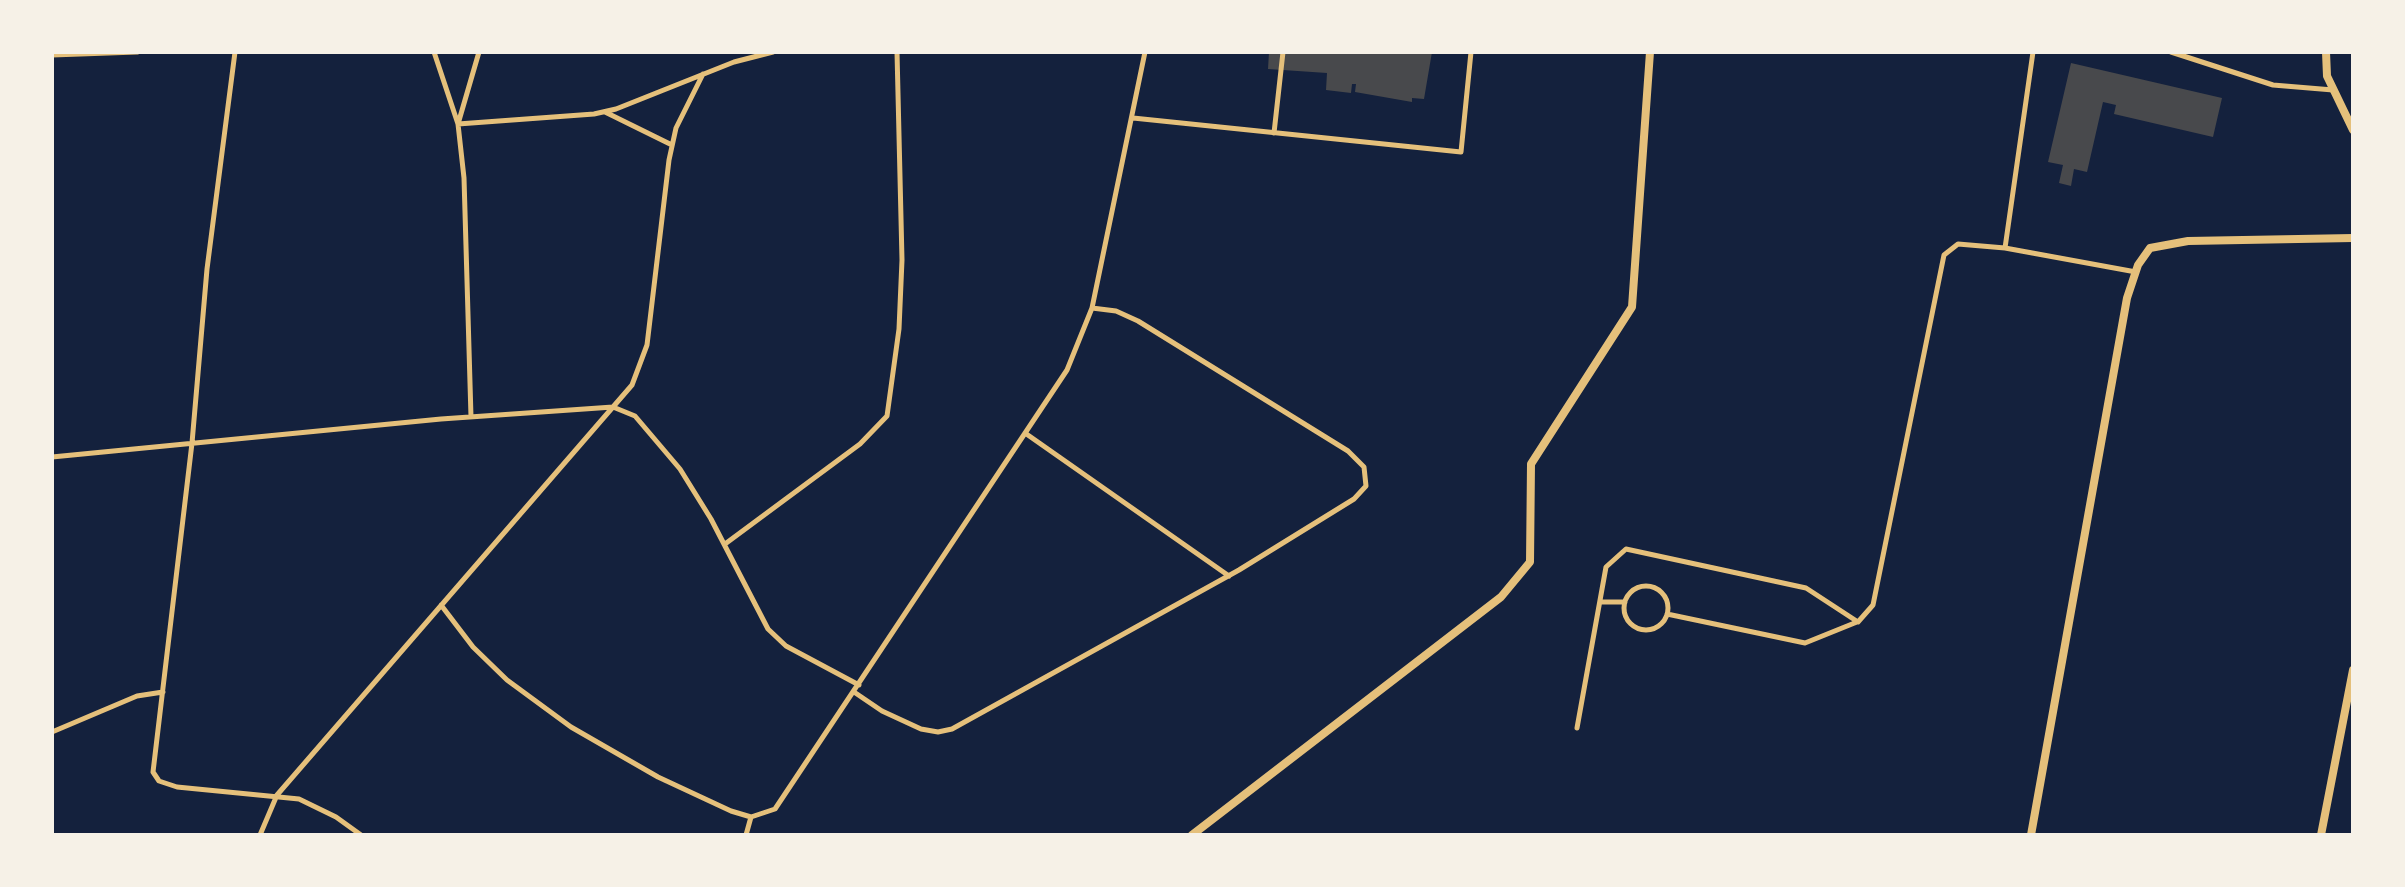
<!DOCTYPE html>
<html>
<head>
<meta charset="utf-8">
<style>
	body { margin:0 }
	#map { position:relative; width:2405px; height:887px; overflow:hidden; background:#14213d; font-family:Signika,sans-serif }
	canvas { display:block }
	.frame { position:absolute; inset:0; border:54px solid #f6f1e7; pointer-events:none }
</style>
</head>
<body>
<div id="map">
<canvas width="2405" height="887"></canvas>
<div class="frame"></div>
</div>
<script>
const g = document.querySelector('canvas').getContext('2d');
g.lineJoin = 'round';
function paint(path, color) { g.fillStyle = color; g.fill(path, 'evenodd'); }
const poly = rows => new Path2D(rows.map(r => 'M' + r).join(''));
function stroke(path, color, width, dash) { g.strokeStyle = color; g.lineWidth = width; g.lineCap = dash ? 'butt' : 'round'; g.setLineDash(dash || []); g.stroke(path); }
const building = poly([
	[1269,52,1432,52,1424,99,1412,98,1412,102,1355,92,1356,84,1352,84,1351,93,1326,90,1327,73,1268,69],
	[2071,63,2222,98,2213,137,2114,114,2116,105,2103,102,2087,172,2074,169,2071,186,2059,183,2063,165,2048,162]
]);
const service = poly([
	[235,52,207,269,192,443,153,772,159,781,177,787,299,799,336,817,361,835],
	[434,52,458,124,464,178,471,417],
	[479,52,458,124,594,114,616,109,734,62,773,52],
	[2033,52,2005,248,2136,272],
	[2171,52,2273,85,2333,90],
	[52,55,137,52],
	[605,112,672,145],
	[1133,118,1461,152,1471,52],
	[1274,133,1283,52],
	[1025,433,1229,576],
	[52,457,441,419,613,407,635,416,680,469,711,519,768,629,786,646,859,685],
	[725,544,860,444,887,416,899,329,902,260,897,52],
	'1624 608a22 22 0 1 1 44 0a22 22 0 1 1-44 0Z',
	[1600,602,1625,602],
	[441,605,473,647,507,680,571,727,658,777,731,811,751,817,775,809,1067,370,1092,308,1145,52],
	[1667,614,1805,643,1857,622],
	[854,692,882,711,921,729,938,732,952,729,1239,570,1354,499,1366,486,1364,467,1348,451,1138,321,1116,311,1092,308],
	[1577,728,1606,567,1626,549,1806,588,1858,622,1873,605,1944,255,1958,244,2005,248],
	[52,732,137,696,163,692],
	[260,835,277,795,632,385,647,345,669,160,676,128,703,74],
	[746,835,751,817]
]);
const minor = poly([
	[2326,52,2327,76,2353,130],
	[1192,835,1501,597,1530,562,1531,464,1632,307,1650,52],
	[2031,835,2127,298,2138,265,2150,248,2188,241,2353,238],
	[2321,835,2353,670]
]);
paint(building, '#48494c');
stroke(service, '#e5c07b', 5);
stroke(minor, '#e5c07b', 8);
</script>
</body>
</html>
